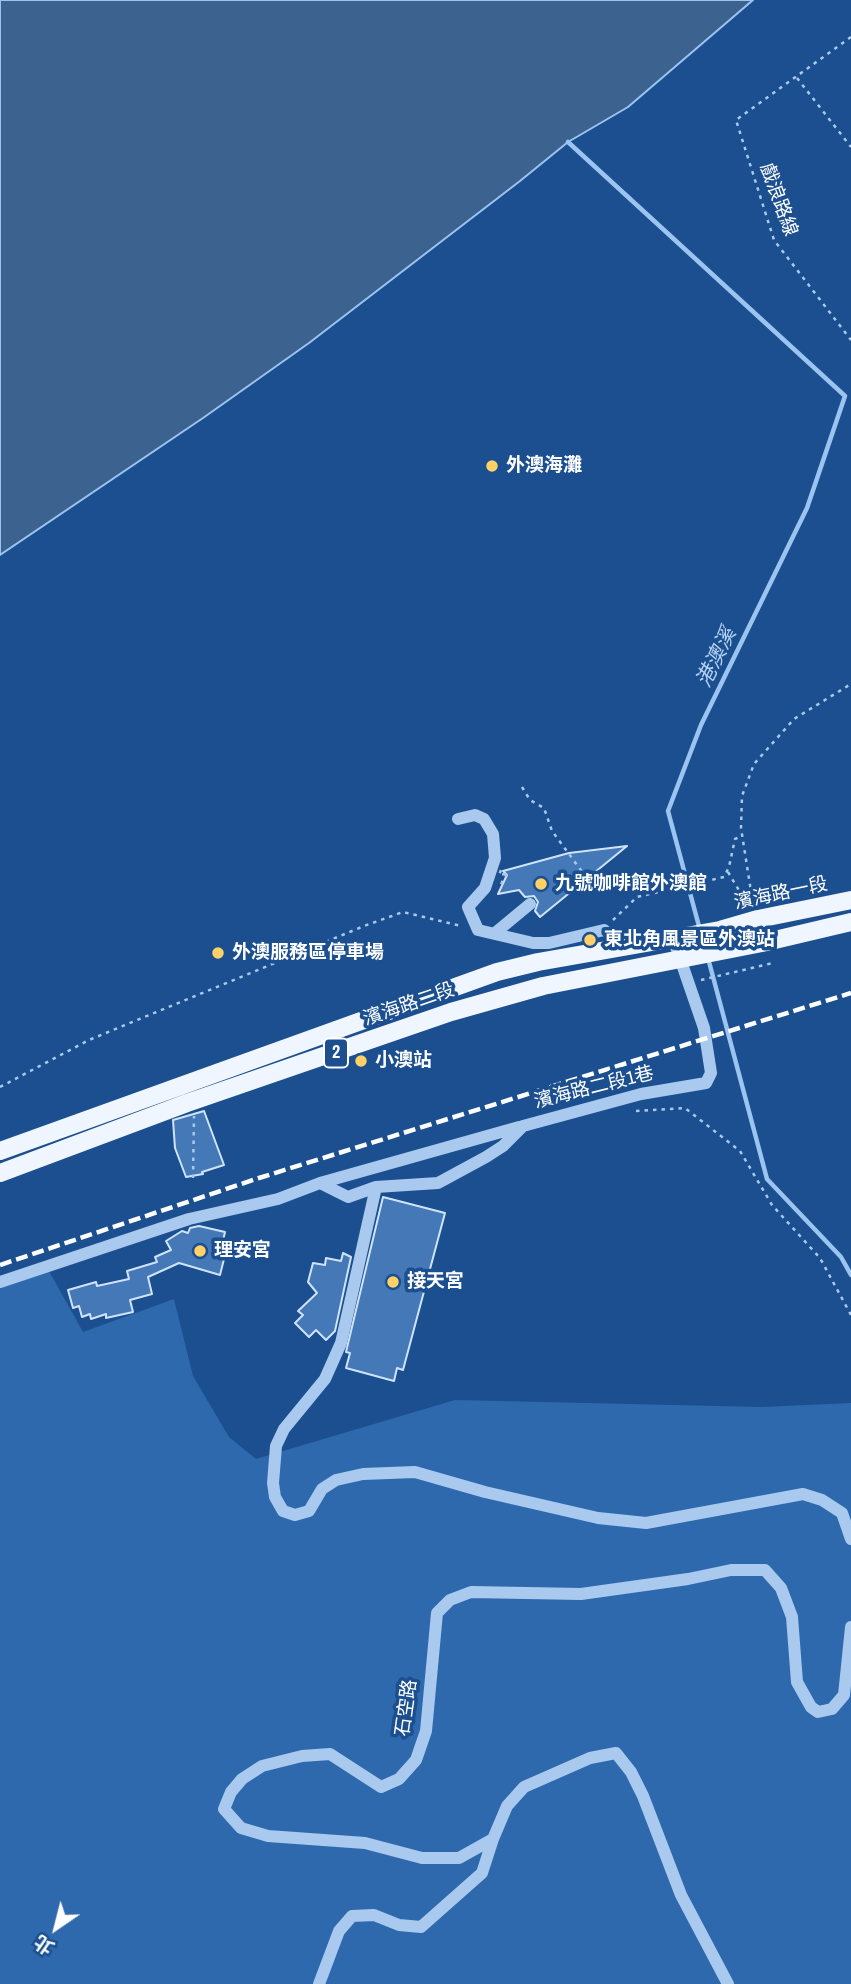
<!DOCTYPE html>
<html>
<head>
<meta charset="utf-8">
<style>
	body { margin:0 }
	#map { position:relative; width:851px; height:1984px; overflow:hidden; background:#1b4f8f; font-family:"Archivo Narrow","Noto Sans TC",sans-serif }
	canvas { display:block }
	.north { position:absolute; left:21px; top:1893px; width:70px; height:70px; -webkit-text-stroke:5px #1b4f8f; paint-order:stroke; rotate:215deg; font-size:19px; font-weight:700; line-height:28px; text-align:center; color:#fff }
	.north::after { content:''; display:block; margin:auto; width:24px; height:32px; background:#fff; clip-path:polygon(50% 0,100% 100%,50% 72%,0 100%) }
</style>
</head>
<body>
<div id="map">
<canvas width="851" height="1984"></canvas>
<div class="north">北</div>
</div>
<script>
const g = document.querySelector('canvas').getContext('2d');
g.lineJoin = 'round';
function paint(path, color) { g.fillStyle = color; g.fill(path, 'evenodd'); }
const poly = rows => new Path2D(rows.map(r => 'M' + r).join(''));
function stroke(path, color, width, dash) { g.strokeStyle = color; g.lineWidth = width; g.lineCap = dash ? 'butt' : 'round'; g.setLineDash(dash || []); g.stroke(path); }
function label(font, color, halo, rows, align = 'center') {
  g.font = font + ' "Archivo Narrow","Noto Sans TC",sans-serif'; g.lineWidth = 7; g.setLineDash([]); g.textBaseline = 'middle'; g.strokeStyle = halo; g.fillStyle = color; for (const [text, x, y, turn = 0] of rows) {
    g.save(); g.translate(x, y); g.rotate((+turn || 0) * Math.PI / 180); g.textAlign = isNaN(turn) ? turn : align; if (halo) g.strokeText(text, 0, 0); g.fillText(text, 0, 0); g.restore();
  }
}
const green = poly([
	[49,1271,83,1332,174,1299,193,1376,229,1437,256,1459,455,1400,762,1407,851,1403,851,1984,0,1984,0,1286]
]);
const water = poly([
	[0,0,753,0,628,107,568,142,520,181,309,343,203,418,0,555,0,0]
]);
const stream = poly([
	[568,142,845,396,807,508,701,725,668,811,700,930],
	[708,958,767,1179,841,1257,851,1275]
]);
const building = poly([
	[627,846,540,917,535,911,538,902,534,896,525,897,519,890,498,894,507,875,503,871,569,853,627,846],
	[204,1111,224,1165,202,1172,203,1174,186,1177,175,1148,173,1120,204,1111],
	[383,1197,445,1213,403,1370,397,1368,394,1381,346,1368,350,1353,346,1352,383,1197],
	[199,1226,225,1232,222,1245,227,1247,220,1275,179,1263,148,1277,152,1294,130,1300,133,1312,106,1318,106,1314,91,1319,90,1314,82,1317,79,1306,73,1308,68,1290,96,1282,97,1286,129,1279,127,1271,157,1262,155,1257,171,1250,166,1241,182,1231,188,1233,190,1228,199,1226],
	[343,1253,351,1257,335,1331,326,1340,316,1330,309,1337,295,1323,303,1315,298,1311,317,1293,308,1282,313,1263,325,1265,326,1258,341,1261,343,1253]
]);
const path = poly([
	[851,37,736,120,774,240,851,340],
	[797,78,851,147],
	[522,787,530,800,544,808,552,831,597,892],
	[728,872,740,892,753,901],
	[588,879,596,873],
	[501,884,506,875,503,872],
	[753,904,741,828,742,796,754,764,794,719,851,684],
	[613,920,637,897,724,877,729,867,735,839,742,836],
	[701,980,773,963],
	[0,1087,89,1040,364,926,403,912,461,926],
	[636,1111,685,1108,740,1151,772,1205,820,1258,851,1315],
	[193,1178,194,1116]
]);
const minor = poly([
	[458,819,475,815,484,819,493,834,495,858,485,888,468,907,478,930,533,943,549,943,604,930,626,947],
	[495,933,530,904],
	[320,1183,348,1197,376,1187,438,1183,486,1157,503,1146,523,1126,641,1094,706,1083,711,1073,704,1028,673,938],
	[376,1187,341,1343,325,1379,284,1429,276,1446,273,1483,275,1497,283,1511,295,1515,309,1511,322,1489,336,1480,363,1474,415,1472,485,1492,598,1518,646,1523,803,1494,822,1500,842,1513,851,1539],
	[0,1282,189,1219,278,1199,320,1183,519,1127],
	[319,1984,339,1931,352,1916,374,1915,399,1925,421,1927,482,1873,493,1839],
	[728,1984,681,1895,643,1796,631,1772,616,1753,590,1758,524,1787,507,1806,493,1839,459,1858,422,1858,365,1843,268,1836,241,1828,224,1809,231,1792,242,1779,262,1766,302,1756,330,1754,381,1787,399,1779,416,1760,426,1731,437,1613,450,1600,471,1592,581,1594,688,1579,731,1570,765,1570,781,1588,792,1617,797,1682,811,1707,818,1712,832,1709,844,1695,851,1627]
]);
const major = poly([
	[0,1151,497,972,538,962,720,930,758,919,851,900],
	[0,1173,187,1103,451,1012,543,986,762,943,851,922]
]);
const rail = poly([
	[0,1265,259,1178,851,993]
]);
const pathBridge = poly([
	[501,870,499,875,506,874]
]);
const markers = [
	[492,466,7,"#ffd166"],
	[541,884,7,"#ffd166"],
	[590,940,7,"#ffd166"],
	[218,953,7,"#ffd166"],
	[361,1061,7,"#ffd166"],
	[200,1251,7,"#ffd166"],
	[393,1282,7,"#ffd166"]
];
const shields = [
	[336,1053,24]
];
const shieldNames = [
	["2",336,1053]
];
const streetNames = [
	["戲浪路線",778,200,70],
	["濱海路一段",781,894,-12],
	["濱海路二段",409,1005,-19],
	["濱海路二段1巷",594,1088,-14],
	["石空路",407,1708,-82]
];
const poiNames = [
	["外澳海灘",506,466],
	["九號咖啡館外澳館",555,884],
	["東北角風景區外澳站",604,940],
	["外澳服務區停車場",232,953],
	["小澳站",375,1061],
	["理安宮",214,1251],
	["接天宮",407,1282]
];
const waterNames = [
	["港澳溪",717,658,-64]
];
paint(green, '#2e69ad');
paint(water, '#3c6290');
stroke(water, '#9cc4f0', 2);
stroke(stream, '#9cc4f0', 4.5);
paint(building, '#4478b7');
stroke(building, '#cfe3fa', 2);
stroke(path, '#a9c9ee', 2.5, [3.5, 5]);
stroke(minor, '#a9c9ee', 12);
stroke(major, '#f0f6ff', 18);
stroke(rail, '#fff', 4.5, [12, 5]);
stroke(pathBridge, '#a9c9ee', 2.5, [3.5, 5]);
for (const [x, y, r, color] of markers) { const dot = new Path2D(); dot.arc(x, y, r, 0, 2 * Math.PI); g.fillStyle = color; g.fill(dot); stroke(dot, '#1b4f8f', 2.5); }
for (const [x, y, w] of shields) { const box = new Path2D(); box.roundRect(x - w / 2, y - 14.5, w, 29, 5); g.fillStyle = '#1b4f8f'; g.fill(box); stroke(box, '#fff', 2); }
label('bold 18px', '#fff', null, shieldNames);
label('19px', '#fff', '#1b4f8f', streetNames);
label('bold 19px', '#fff', '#1b4f8f', poiNames, 'left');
label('italic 21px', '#b5d3f5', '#1b4f8f', waterNames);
</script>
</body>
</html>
